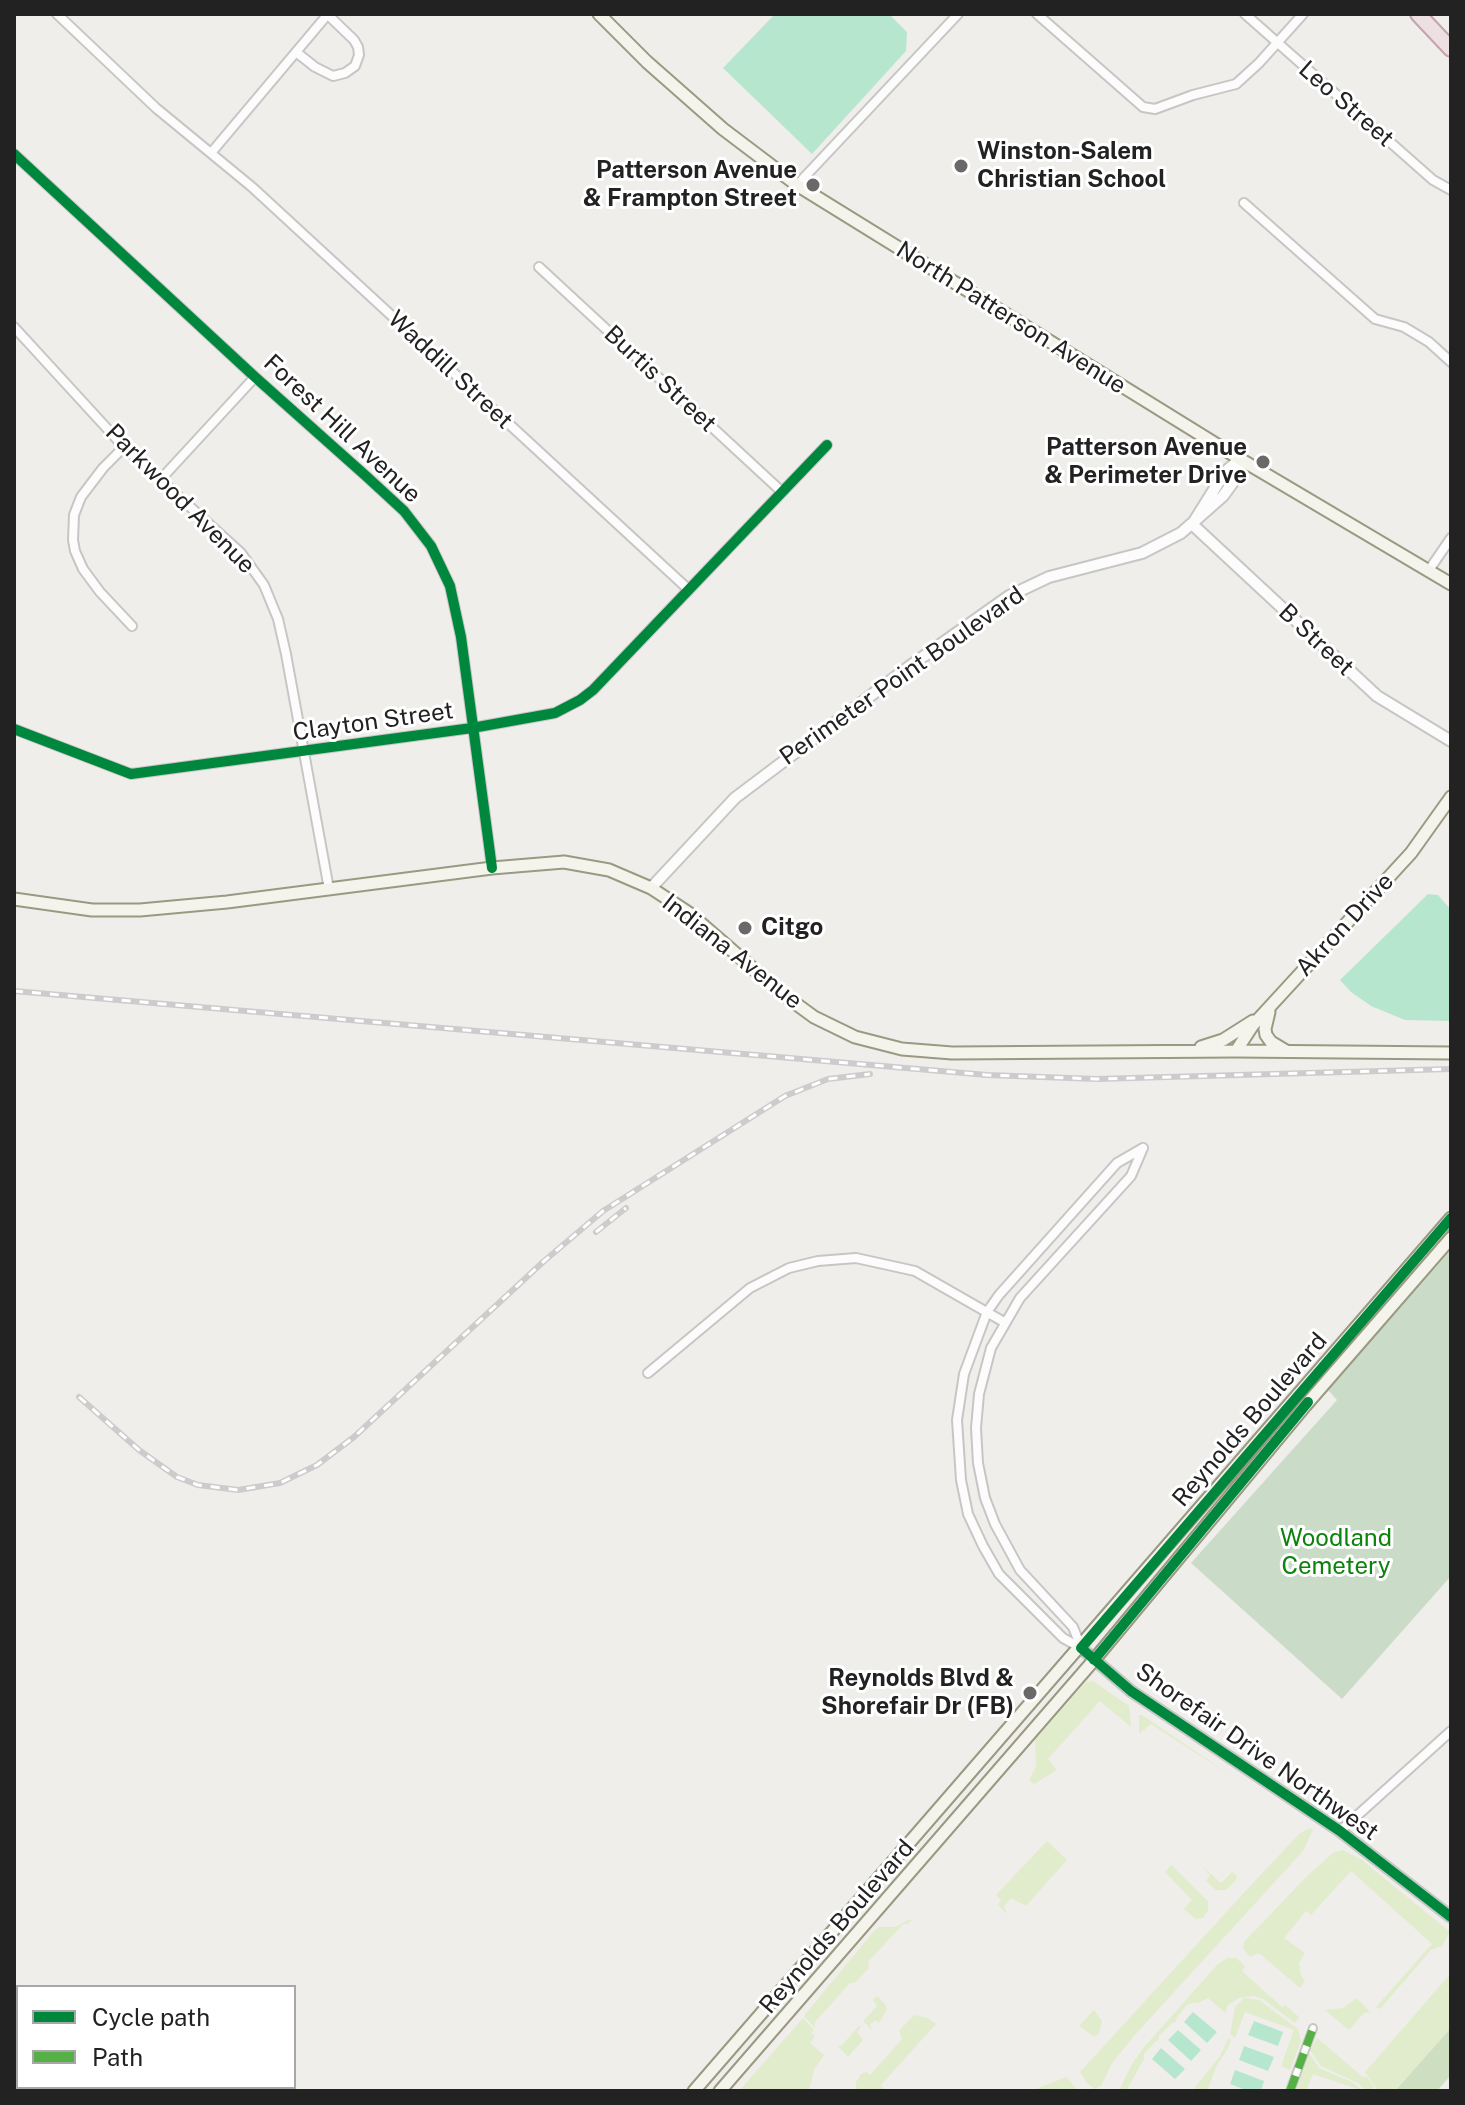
<!DOCTYPE html>
<html>
<head>
<meta charset="utf-8">
<style>
	body { margin:0 }
	#map { position:relative; width:1465px; height:2105px; overflow:hidden; background:#f0eeeb; font-family:"Public Sans",sans-serif }
	canvas { display:block }
	.frame { position:absolute; inset:0; border:16px solid #222; pointer-events:none }
	.legend { position:absolute; left:16px; top:1985px; width:280px; height:104px; box-sizing:border-box; background:#fff; border:2px solid #a7a7a7; margin:0; padding:10px 14px; list-style:none; font-size:24px; color:#222 }
	.legend li { display:flex; align-items:center; gap:16px; height:40px }
	.legend b { width:40px; border:2px solid #a7a7a7 }
</style>
</head>
<body>
<div id="map">
<canvas width="1465" height="2105"></canvas>
<div class="frame"></div>
<ul class="legend">
<li><b style="height:10px;background:#00873e"></b>Cycle path</li>
<li><b style="height:10px;background:#55b145"></b>Path</li>
</ul>
</div>
<script>
const g = document.querySelector('canvas').getContext('2d');
g.lineJoin = 'round';
function paint(path, color) { g.fillStyle = color; g.fill(path, 'evenodd'); }
const poly = rows => new Path2D(rows.map(r => 'M' + r).join(''));
function stroke(path, color, width, dash) { g.strokeStyle = color; g.lineWidth = width; g.lineCap = dash ? 'butt' : 'round'; g.setLineDash(dash || []); g.stroke(path); }
function label(font, color, halo, rows, align = 'center') {
  g.font = font + ' "Public Sans",sans-serif'; g.lineWidth = 6; g.setLineDash([]); g.textBaseline = 'middle'; g.strokeStyle = halo; g.fillStyle = color; for (const [text, x, y, turn = 0] of rows) {
    g.save(); g.translate(x, y); g.rotate((+turn || 0) * Math.PI / 180); g.textAlign = isNaN(turn) ? turn : align; if (halo) g.strokeText(text, 0, 0); g.fillText(text, 0, 0); g.restore();
  }
}
const grass = poly([
	[1093,1681,1129,1706,1131,1727,1100,1701,1048,1759,1057,1770,1034,1784,1029,1780,1036,1767,1035,1740,1086,1682],
	[1139,1715,1142,1715,1236,1779,1151,1724,1139,1734],
	[1310,1828,1313,1830,1303,1851,1134,2036,1112,2063,1101,2086,1095,2089,1087,2083,1080,2072,1252,1884,1299,1834],
	[1047,1841,1067,1860,1026,1906,1011,1898,1004,1906,1007,1914,998,1905,1001,1900,996,1895],
	[1343,1850,1362,1860,1450,1932,1442,1946,1431,1950,1380,2009,1376,2007,1432,1944,1351,1871,1311,1915,1306,1911,1284,1938,1305,1953,1299,1963,1301,1976,1305,1981,1300,1988,1259,1953,1250,1957,1243,1948,1244,1942,1306,1877,1334,1852],
	[1171,1865,1208,1901,1208,1911,1203,1918,1195,1919,1184,1909,1192,1900,1165,1872],
	[1202,1866,1221,1883,1232,1872,1237,1876,1236,1880,1226,1890,1216,1890,1206,1881,1210,1875],
	[908,1920,912,1920,908,1924,903,1924,868,1962,869,1968,855,1983,850,1983,815,2022,815,2028,804,2016,874,1931,879,1927,895,1927],
	[1227,1958,1236,1958,1245,1966,1242,1971,1282,2007,1285,2005,1299,2017,1295,2023,1263,1999,1253,1996,1239,1998,1228,2005,1225,2013,1208,1998,1198,2003,1195,2002,1187,2005,1176,2018,1176,2022,1172,2023,1159,2036,1159,2040,1156,2041,1144,2054,1144,2059,1126,2091,1119,2091,1132,2064,1145,2046,1217,1965],
	[1451,1973,1451,2028,1395,2091,1378,2091,1365,2072],
	[877,1996,885,2004,887,2010,879,2023,875,2020,870,2025,872,2030,863,2021,877,2006,873,2000],
	[1244,1998,1259,2000,1298,2029,1301,2041,1290,2070,1281,2066,1294,2030,1245,2012,1235,2038,1230,2034,1235,2007],
	[1357,1998,1370,2012,1364,2013,1349,2030,1325,2010,1343,2008],
	[1094,2010,1102,2021,1099,2034,1093,2036,1079,2026],
	[914,2015,928,2018,936,2024,881,2085,886,2091,856,2091,856,2082,861,2074,866,2072,870,2075,902,2039,899,2031],
	[803,2018,814,2030,811,2033,815,2036,810,2043,824,2055,814,2070,809,2091,739,2091],
	[859,2026,861,2027,857,2032,863,2040,848,2057,838,2046,841,2046],
	[1229,2037,1231,2040,1227,2050,1217,2065,1207,2091,1192,2091,1220,2056],
	[1317,2038,1364,2078,1366,2076,1373,2085,1374,2091,1365,2091,1358,2083,1321,2066,1310,2050],
	[1309,2053,1319,2068,1352,2082,1363,2091,1313,2074,1306,2091,1295,2091],
	[1066,2077,1079,2091,1031,2091]
]);
const forest = poly([
	[1451,2028,1451,2075,1437,2091,1395,2091]
]);
const cemetery = poly([
	[1451,1250,1451,1576,1342,1699,1191,1563,1337,1400,1328,1390]
]);
const pitch = poly([
	[775,14,889,14,907,32,906,51,812,154,723,68],
	[1428,894,1438,895,1451,910,1451,1021,1405,1020,1371,1006,1351,992,1340,980],
	[1193,2012,1217,2032,1207,2043,1184,2022],
	[1254,2021,1283,2032,1278,2046,1248,2035],
	[1178,2030,1201,2050,1191,2061,1168,2040],
	[1244,2046,1274,2057,1268,2071,1239,2060],
	[1161,2048,1185,2069,1175,2079,1152,2059],
	[1235,2070,1264,2081,1261,2091,1248,2091,1230,2084]
]);
const pedestrian = poly([
	[1290,2091,1313,2028]
]);
const minor = poly([
	[57,14,156,108,252,187,688,589],
	[1037,14,1143,107,1155,109,1193,95,1236,84,1259,63,1303,14],
	[1245,14,1433,180,1451,190],
	[296,52,315,67,333,76,345,73,355,66,359,55,358,47,354,40,327,14],
	[211,153,328,14],
	[14,154,255,377,366,476,404,511,431,546,450,586,461,637,492,868],
	[797,185,958,14],
	[1244,203,1375,319,1404,327,1429,342,1451,362],
	[539,267,781,491],
	[14,327,124,447,241,553,264,585,278,619,286,654,329,889],
	[124,447,103,468,81,497,74,515,73,540,75,551,83,569,100,592,132,626],
	[161,479,255,377],
	[1429,570,1451,538],
	[14,729,131,774,472,728,555,713,580,700,593,690,827,445],
	[648,1373,750,1288,789,1268,818,1261,856,1258,915,1271,1004,1322],
	[1081,1647,1073,1627,1020,1570,995,1524,985,1498,978,1463,976,1428,979,1394,991,1348,1020,1298,1131,1176,1143,1148],
	[1081,1648,1063,1638,999,1574,983,1546,968,1514,961,1480,957,1420,964,1374,987,1312,999,1295,1117,1163,1143,1148],
	[1340,1831,1451,1731]
]);
const tertiary = poly([
	[1195,520,1225,472,1240,459],
	[1193,525,1377,696,1451,741],
	[651,888,735,798,910,666,1009,596,1049,577,1142,553,1181,533,1223,496,1236,478,1240,459],
	[1081,1648,1131,1691,1340,1831,1451,1917]
]);
const secondary = poly([
	[599,14,647,62,723,129,797,185,1240,459,1451,584],
	[14,899,92,910,140,910,227,902,492,868,564,862,609,870,651,888,689,913,780,992,814,1017,855,1037,902,1049,952,1053,1236,1051,1451,1053],
	[1269,1012,1265,1029,1266,1035,1271,1042,1286,1051],
	[1201,1047,1223,1040,1253,1021],
	[1236,1051,1253,1025,1411,853,1451,797],
	[694,2091,1451,1218],
	[720,2091,1094,1660,1305,1406,1451,1238]
]);
const motorway = poly([
	[1418,14,1451,49]
]);
const rail = poly([
	[14,991,987,1075,1097,1079,1451,1069],
	[596,1232,626,1208],
	[79,1397,139,1450,177,1477,198,1485,238,1490,280,1483,317,1465,354,1437,543,1262,603,1211,785,1096,828,1079,870,1074]
]);
const quiet = poly([
	[1290,2091,1313,2028]
]);
const cycleway = poly([
	[14,154,255,377,366,476,404,511,431,546,450,586,461,637,492,868],
	[14,729,131,774,472,728,555,713,580,700,593,690,827,445],
	[1451,1218,1081,1648,1131,1691,1340,1831,1451,1917],
	[1094,1660,1308,1402]
]);
const markers = [
	[961,166,8,"#6a6968"],
	[813,185,8,"#6a6968"],
	[1263,462,8,"#6a6968"],
	[745,928,8,"#6a6968"],
	[1030,1693,8,"#6a6968"]
];
const streetNames = [
	["Leo Street",1346,104,41],
	["North Patterson Avenue",1011,318,32],
	["Waddill Street",450,370,43],
	["Burtis Street",660,379,43],
	["Forest Hill Avenue",342,429,43],
	["Parkwood Avenue",180,499,45],
	["B Street",1316,640,43],
	["Perimeter Point Boulevard",902,676,-35],
	["Clayton Street",373,722,-8],
	["Akron Drive",1345,925,-47],
	["Indiana Avenue",732,952,38],
	["Reynolds Boulevard",1250,1420,-49],
	["Shorefair Drive Northwest",1257,1752,35],
	["Reynolds Boulevard",837,1927,-49]
];
const poiNames = [
	["Winston-Salem",977,152,"left"],
	["Christian School",977,180,"left"],
	["Patterson Avenue",797,171],
	["& Frampton Street",797,199],
	["Patterson Avenue",1247,448],
	["& Perimeter Drive",1247,476],
	["Citgo",761,928,"left"],
	["Reynolds Blvd &",1014,1679],
	["Shorefair Dr (FB)",1014,1707]
];
const parkNames = [
	["Woodland",1336,1539],
	["Cemetery",1336,1567]
];
paint(grass, '#e0eccb');
paint(forest, '#cddec1');
paint(cemetery, '#cadbc8');
paint(pitch, '#b7e6ce');
stroke(pedestrian, '#c7c6c5', 10);
stroke(minor, '#c7c6c5', 12);
stroke(tertiary, '#c7c6c5', 14);
stroke(secondary, '#9a9a82', 15);
stroke(motorway, '#c5a2af', 18);
stroke(pedestrian, '#fdfcfc', 6);
stroke(minor, '#fdfcfc', 8);
stroke(tertiary, '#fdfcfc', 10);
stroke(secondary, '#f4f4ed', 11);
stroke(motorway, '#ece0e3', 14);
stroke(rail, '#ccc', 6);
stroke(rail, '#fff', 3, [9]);
stroke(quiet, '#55b145', 8, [16, 8]);
stroke(cycleway, '#00873e', 10);
for (const [x, y, r, color] of markers) { const dot = new Path2D(); dot.arc(x, y, r, 0, 2 * Math.PI); g.fillStyle = color; g.fill(dot); stroke(dot, '#fff', 3); }
label('24px', '#222', '#fff', streetNames);
label('bold 24px', '#222', '#fff', poiNames, 'right');
label('24px', '#0c830c', '#fff', parkNames);
</script>
</body>
</html>
